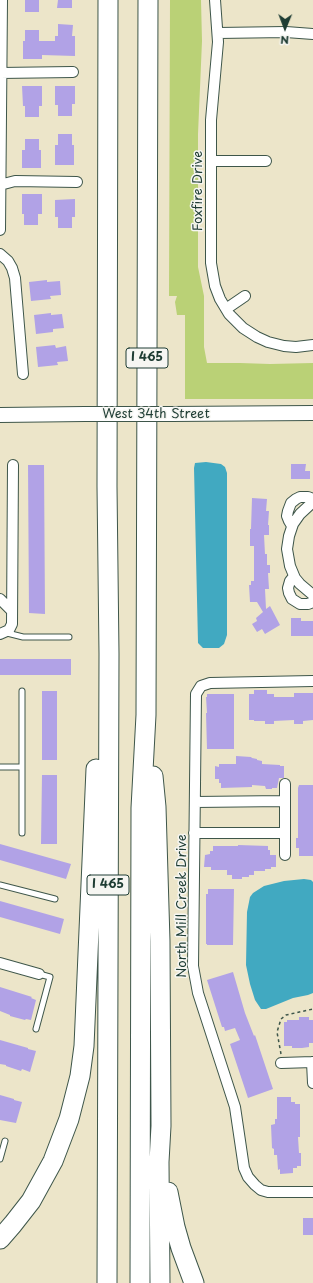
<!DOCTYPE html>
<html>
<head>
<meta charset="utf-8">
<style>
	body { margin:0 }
	#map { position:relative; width:313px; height:1283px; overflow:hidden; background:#ece5c9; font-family:"Playpen Sans",sans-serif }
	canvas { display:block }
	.north { position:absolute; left:265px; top:8px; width:40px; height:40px; -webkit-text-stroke:3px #f6f6f2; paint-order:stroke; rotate:181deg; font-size:11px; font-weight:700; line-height:16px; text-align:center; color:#1f3d34 }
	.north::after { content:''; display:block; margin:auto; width:14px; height:18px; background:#1f3d34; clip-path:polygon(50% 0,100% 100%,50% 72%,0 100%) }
</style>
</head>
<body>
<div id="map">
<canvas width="313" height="1283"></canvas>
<div class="north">N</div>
</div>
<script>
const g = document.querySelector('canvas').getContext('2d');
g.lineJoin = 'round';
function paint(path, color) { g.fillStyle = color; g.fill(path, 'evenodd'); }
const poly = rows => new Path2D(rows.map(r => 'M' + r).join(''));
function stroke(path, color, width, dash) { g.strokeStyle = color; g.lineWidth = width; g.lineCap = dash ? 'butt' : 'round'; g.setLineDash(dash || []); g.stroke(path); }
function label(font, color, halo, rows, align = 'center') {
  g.font = font + ' "Playpen Sans",sans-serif'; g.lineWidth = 3; g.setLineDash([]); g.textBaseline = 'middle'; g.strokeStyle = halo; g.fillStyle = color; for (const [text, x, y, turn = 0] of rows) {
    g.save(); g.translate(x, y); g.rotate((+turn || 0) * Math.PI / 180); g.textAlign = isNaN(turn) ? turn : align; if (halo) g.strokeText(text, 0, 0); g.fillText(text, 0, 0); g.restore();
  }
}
const green = poly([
	[170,0,201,0,202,41,198,134,198,267,204,296,204,347,207,363,240,363,270,364,313,363,313,399,185,399,185,315,177,315,175,302,177,296,169,296]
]);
const water = poly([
	[206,462,221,464,225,467,227,473,227,635,224,644,219,648,203,648,198,643,194,468,195,463],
	[304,879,311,880,313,882,313,993,308,995,293,998,266,1009,261,1009,255,1000,250,984,246,965,247,912,250,897,253,893,264,886,284,881]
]);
const building = poly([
	[25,0,39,0,39,12,25,12],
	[58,0,72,0,72,8,57,8],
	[58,24,73,25,72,36,75,36,75,56,42,55,42,59,23,59,23,41,25,41,25,30,39,30,39,41,55,41,55,36,58,36],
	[22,86,42,86,42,106,39,106,39,117,25,117,25,106,23,106],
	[55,86,75,86,75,104,72,104,72,116,58,116,58,105,55,105],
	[58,134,72,134,72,145,74,145,74,165,55,165,55,145,58,145],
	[25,139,39,139,39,150,41,150,41,168,22,168,22,150,25,150],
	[22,194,42,194,42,214,38,214,38,225,24,225,24,214,22,214],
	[75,199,75,217,72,217,72,228,58,228,58,217,55,217,55,200],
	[47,280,47,282,60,281,61,295,50,296,51,299,31,301,29,282],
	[51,313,51,315,62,314,64,328,53,329,53,332,36,334,34,315],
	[55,345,56,348,66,346,68,361,57,362,58,365,38,367,36,347],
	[291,464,306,464,305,471,310,471,310,479,291,479],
	[28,465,44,465,45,614,29,613],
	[252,498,267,499,266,511,269,511,268,525,269,525,269,535,264,535,265,554,267,554,267,565,270,565,270,573,268,573,269,589,265,589,266,609,270,606,280,625,265,634,262,629,257,632,252,624,257,621,256,618,263,612,257,602,250,602,249,585,251,585,251,581,254,581,254,546,250,546,250,529,251,529],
	[291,618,301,618,301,621,313,621,313,636,291,636],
	[0,659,71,659,71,675,0,675],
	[254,690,267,690,267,694,274,694,274,697,294,697,294,693,313,693,313,720,303,721,303,724,294,724,294,720,274,721,274,724,265,724,265,721,254,721,254,720,249,720,249,694,254,694],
	[42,691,57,691,57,760,42,760],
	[207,694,234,694,234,749,207,749,206,713,207,713,206,697,207,697],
	[236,756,251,757,252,758,257,759,257,760,262,761,262,764,280,765,280,766,284,766,284,778,279,778,277,788,272,788,272,789,266,789,265,786,252,785,252,787,221,788,221,783,219,783,219,779,215,779,215,766,219,767,219,764,236,764],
	[42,775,57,775,57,844,41,844],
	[299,785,313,785,313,856,299,856,299,848,296,848,296,838,298,838,298,788],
	[0,844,71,864,66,879,0,860],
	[238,845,268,846,268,850,270,850,270,855,276,855,276,867,271,867,271,869,265,869,265,871,254,871,254,875,249,875,249,877,242,877,242,879,232,879,232,875,227,875,227,870,211,870,211,867,204,867,205,855,210,854,210,851,213,851,213,846,238,846],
	[208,889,234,889,233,945,207,945,207,944,206,944,206,894,208,894],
	[0,901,64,919,60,934,0,917],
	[233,972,245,1013,254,1036,255,1035,273,1089,248,1098,230,1044,240,1040,235,1028,225,1031,224,1027,222,1027,207,980],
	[0,987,32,997,31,998,36,1000,31,1020,26,1019,25,1020,10,1016,10,1015,0,1011],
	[299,1017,309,1017,309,1020,313,1020,313,1043,309,1043,309,1047,302,1048,292,1048,292,1046,284,1046,284,1022,287,1022,287,1020,299,1020],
	[0,1040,28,1048,28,1049,36,1051,30,1072,22,1069,21,1071,6,1066,6,1065,0,1064],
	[0,1095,14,1099,14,1100,22,1102,16,1123,0,1120],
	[277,1097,291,1097,291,1102,295,1102,295,1104,300,1104,300,1137,298,1137,299,1153,301,1153,301,1166,297,1166,297,1168,293,1168,293,1173,280,1174,280,1169,278,1170,277,1155,274,1155,274,1149,272,1148,271,1125,275,1124,275,1119,277,1119],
	[303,1218,313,1218,313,1235,303,1235]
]);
const path = poly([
	[281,1054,277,1032,281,1019,286,1015,313,1009]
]);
const lane = poly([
	[7,633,23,637,69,637],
	[0,767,22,767,22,833],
	[22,767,22,691],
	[0,885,55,899],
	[36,1029,50,977,39,974],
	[0,1159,5,1141]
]);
const street = poly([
	[215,0,218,42,211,120,211,263,215,286,220,299,229,314,243,328,257,337,268,342,284,346,296,347,313,345],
	[218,33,286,32,313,34],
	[0,73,73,72],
	[212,161,266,161],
	[0,185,15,181,77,182],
	[0,230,2,0],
	[0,254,8,261,12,268,15,278,23,374],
	[226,309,245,296],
	[313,502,300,514,293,524,289,536,287,549,290,566,295,578,300,584,313,595],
	[292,526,289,521,287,516,288,511,291,503,296,499,300,497,308,497,313,499],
	[294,576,290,581,288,588,289,593,292,599,300,604,308,604,313,602],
	[0,599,12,611],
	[0,634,9,630,12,624,13,465],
	[313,681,210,683,201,686,196,694,193,966,198,993,235,1107,244,1168,248,1177,255,1185,261,1190,268,1192,313,1192],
	[285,784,285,855],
	[195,802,285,801],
	[194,833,285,833],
	[0,963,39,974],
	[312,1062,313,1083],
	[281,1063,313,1062]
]);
const secondary = poly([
	[171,414,313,413],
	[0,415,85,414]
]);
const highway = poly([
	[153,776,156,807,160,941,161,1126,159,1162,160,1283],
	[168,1192,175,1227,181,1248,194,1283],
	[0,1239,13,1224,31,1201,53,1161,69,1119,80,1076,84,1046,96,769],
	[107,1283,109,654,107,486,108,0],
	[140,1283,141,808,146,715,148,0]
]);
const secondaryBridge = poly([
	[85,414,171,414]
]);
const shields = [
	[147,358,42],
	[108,885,42]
];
const shieldNames = [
	["I 465",147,358],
	["I 465",108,885]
];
const streetNames = [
	["Foxfire Drive",198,191,-90],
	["West 34th Street",156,414],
	["North Mill Creek Drive",182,906,-90]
];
paint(green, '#bad176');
paint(water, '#41a9c1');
paint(building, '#b1a2e6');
stroke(lane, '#3e564a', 7);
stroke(street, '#3e564a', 12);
stroke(secondary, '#3e564a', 16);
stroke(highway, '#3e564a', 21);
stroke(path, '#3e564a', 1.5, [3, 3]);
stroke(lane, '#fff', 5);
stroke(street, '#fff', 10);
stroke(secondary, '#fff', 14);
stroke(highway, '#fff', 19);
stroke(secondaryBridge, '#3e564a', 16, []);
stroke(secondaryBridge, '#fff', 14);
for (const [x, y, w] of shields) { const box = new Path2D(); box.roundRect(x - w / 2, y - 10, w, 20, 3); g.fillStyle = '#f6f6f2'; g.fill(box); stroke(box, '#1f3d34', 1); }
label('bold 12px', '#1f3d34', null, shieldNames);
label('13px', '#1f3d34', '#f6f6f2', streetNames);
</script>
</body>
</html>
